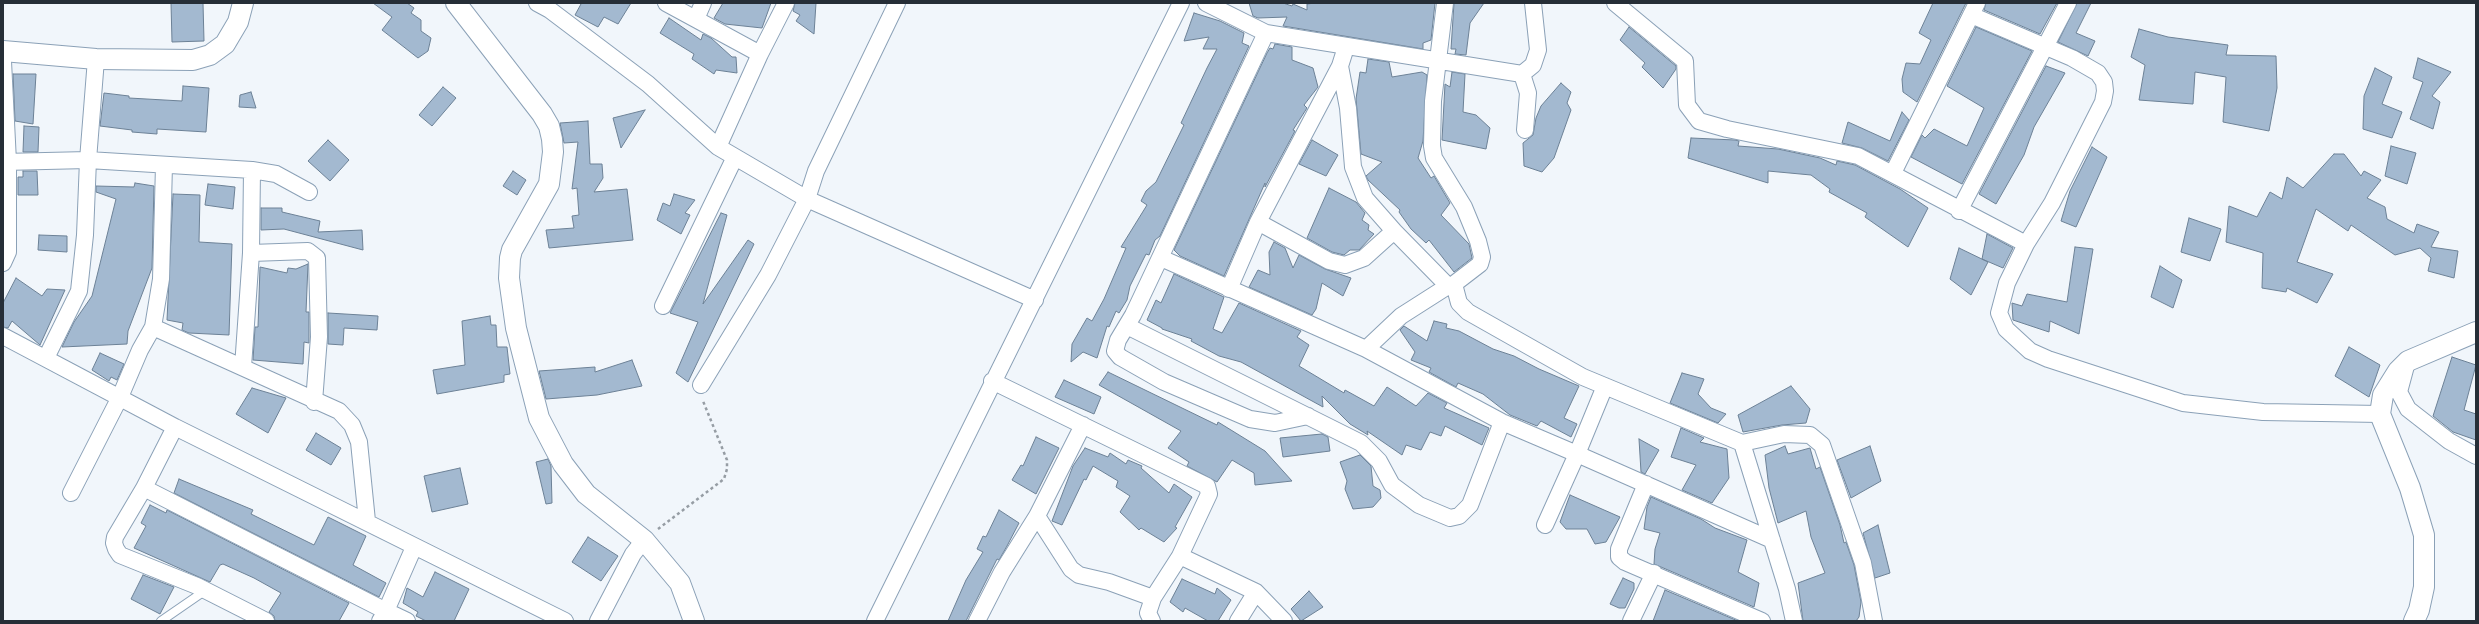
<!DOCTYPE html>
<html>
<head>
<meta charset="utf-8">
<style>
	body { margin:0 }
	#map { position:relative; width:2479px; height:624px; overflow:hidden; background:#f1f6fb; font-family:"IBM Plex Serif",serif }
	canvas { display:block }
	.frame { position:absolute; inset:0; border:4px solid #262e37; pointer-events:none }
</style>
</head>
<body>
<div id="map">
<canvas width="2479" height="624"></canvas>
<div class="frame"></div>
</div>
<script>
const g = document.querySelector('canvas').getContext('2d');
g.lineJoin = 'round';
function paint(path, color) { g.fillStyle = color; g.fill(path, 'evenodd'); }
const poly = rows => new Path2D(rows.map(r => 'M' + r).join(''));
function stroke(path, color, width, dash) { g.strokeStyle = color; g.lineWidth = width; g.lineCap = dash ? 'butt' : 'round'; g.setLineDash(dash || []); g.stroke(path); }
const building = poly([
	[171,3,203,3,204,41,172,42,171,3],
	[373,3,407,3,414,8,411,13,421,20,421,31,431,38,428,51,418,58,382,30,392,17,373,3],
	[578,3,631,3,618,24,604,17,598,27,575,15,581,4,578,3],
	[723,3,771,3,762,28,725,24,714,18,723,3],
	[795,3,816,3,814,34,796,21,800,15,793,11,795,3],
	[1249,3,1283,3,1292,6,1293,4,1307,10,1307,4,1315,3,1435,3,1431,40,1423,43,1423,49,1283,26,1287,17,1258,18,1253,16,1249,3],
	[1454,3,1484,3,1470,23,1466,55,1455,54,1456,49,1451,49,1454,3],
	[1933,3,1966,3,1917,102,1903,92,1902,79,1906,63,1920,64,1931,40,1919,33,1933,3],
	[1986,3,2057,3,2040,34,1984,10,1986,3],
	[2077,3,2091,3,2076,33,2095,41,2088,56,2058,42,2077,3],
	[1194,13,1220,21,1244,33,1242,43,1249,46,1160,236,1155,240,1149,255,1146,254,1130,286,1127,300,1119,313,1116,311,1109,327,1107,326,1097,358,1083,352,1071,362,1072,344,1087,318,1092,321,1104,299,1126,248,1121,247,1147,205,1141,201,1146,191,1156,182,1184,125,1181,123,1207,68,1217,49,1203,49,1209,37,1184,41,1194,13],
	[669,18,701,40,703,34,711,38,732,57,736,57,737,73,716,70,714,74,692,59,694,54,660,33,669,18],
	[1629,27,1676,66,1676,69,1663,88,1642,67,1645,63,1620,40,1629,27],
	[1976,27,2032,51,1962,184,1911,157,1922,135,1925,138,1934,129,1967,146,1984,108,1947,86,1976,27],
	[2139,29,2168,37,2228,45,2226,55,2276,56,2277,88,2269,131,2223,122,2226,77,2195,72,2193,104,2139,100,2145,65,2131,57,2139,29],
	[1275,44,1292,47,1292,60,1313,68,1318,87,1304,105,1307,108,1293,130,1295,131,1265,187,1265,183,1224,276,1180,256,1174,250,1267,53,1270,48,1273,49,1275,44],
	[2418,58,2451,72,2432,96,2440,102,2433,129,2410,119,2423,82,2413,78,2418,58],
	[1368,59,1389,62,1392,77,1422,72,1427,75,1423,141,1418,158,1431,178,1434,176,1450,203,1441,215,1469,244,1472,258,1454,272,1429,240,1426,243,1411,229,1399,212,1400,210,1368,180,1366,176,1382,162,1361,154,1356,99,1360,72,1366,73,1368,59],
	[2046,66,2065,73,2034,127,2024,155,1996,204,1979,194,2046,66],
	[2375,68,2392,77,2382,104,2402,112,2392,138,2363,129,2364,96,2375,68],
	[1452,72,1465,74,1463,112,1476,115,1490,128,1486,149,1442,140,1445,84,1450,87,1452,72],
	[13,74,36,74,33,124,15,121,13,74],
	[1561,83,1571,92,1567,103,1571,110,1554,158,1542,172,1524,166,1523,143,1533,135,1536,118,1541,106,1561,83],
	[183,86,209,88,206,132,157,129,157,134,132,132,132,130,100,126,104,93,129,96,129,98,182,101,183,86],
	[443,87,456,98,432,126,419,115,443,87],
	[251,92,256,108,239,107,240,95,251,92],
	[645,110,621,148,613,118,645,110],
	[1902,112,1909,120,1888,161,1862,148,1842,143,1848,122,1890,141,1902,112],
	[588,121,590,164,602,164,603,178,594,192,627,189,633,240,549,248,546,230,574,228,572,216,579,215,577,188,572,189,578,142,564,143,560,123,588,121],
	[24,126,39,127,38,152,23,152,24,126],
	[1691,138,1735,140,1739,141,1738,146,1778,149,1820,158,1836,165,1837,161,1855,165,1900,189,1928,208,1908,247,1865,217,1867,213,1829,192,1830,189,1811,175,1768,171,1768,183,1688,158,1691,138],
	[328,140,349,160,330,181,308,161,328,140],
	[1312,140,1338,155,1326,176,1299,164,1312,140],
	[2391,146,2416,153,2407,184,2385,176,2391,146],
	[2092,147,2107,157,2076,227,2061,221,2070,191,2092,147],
	[2334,154,2344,154,2361,176,2364,171,2381,180,2367,198,2385,207,2387,219,2414,233,2417,224,2439,232,2431,247,2458,251,2454,278,2428,271,2431,258,2420,248,2395,255,2351,225,2348,231,2316,209,2297,262,2333,274,2317,303,2287,288,2286,292,2262,288,2263,253,2226,242,2229,206,2257,217,2270,192,2282,199,2287,177,2303,188,2334,154],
	[23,171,37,171,38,195,18,195,18,177,23,177,23,171],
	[513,171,526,180,517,195,503,186,513,171],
	[135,183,154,186,152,268,128,331,127,344,62,347,74,322,92,296,116,199,96,192,96,186,134,187,135,183],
	[208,184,235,187,233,209,205,205,208,184],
	[1329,188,1356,202,1365,213,1362,220,1369,225,1368,230,1374,234,1359,250,1350,250,1344,255,1332,252,1307,238,1329,188],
	[173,194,200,195,199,242,232,244,229,335,189,333,182,330,183,323,167,320,173,194],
	[674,194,695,200,685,213,690,215,681,234,657,220,663,203,670,206,674,194],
	[261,208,282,208,282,212,320,221,318,232,362,230,363,250,284,229,261,230,261,208],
	[721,213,727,215,703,304,748,240,754,244,688,382,676,373,698,322,670,313,721,213],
	[2189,218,2221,229,2210,261,2181,252,2189,218],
	[1987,234,2013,248,2003,268,1982,259,1987,234],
	[39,235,67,236,67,252,38,250,39,235],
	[1274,242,1285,248,1293,268,1299,255,1325,269,1351,278,1343,296,1322,283,1316,309,1312,315,1249,287,1258,270,1270,275,1269,252,1274,242],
	[2075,247,2093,249,2079,334,2050,321,2049,332,2013,320,2012,303,2022,306,2027,294,2067,302,2075,247],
	[1959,248,1988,262,1971,295,1950,279,1959,248],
	[308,264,306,312,309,312,309,343,304,342,303,364,253,360,255,327,258,327,260,267,287,273,288,268,296,269,308,264],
	[2160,266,2182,280,2173,308,2151,297,2160,266],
	[1174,274,1224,297,1213,329,1222,333,1239,303,1301,331,1297,337,1309,345,1299,366,1344,393,1345,390,1374,406,1387,387,1416,406,1428,393,1447,403,1444,408,1489,428,1482,445,1445,426,1441,436,1430,432,1421,450,1406,445,1402,455,1367,431,1368,435,1350,424,1322,396,1323,407,1241,362,1219,356,1191,341,1192,339,1162,329,1162,328,1147,320,1156,300,1161,303,1174,274],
	[16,278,42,296,47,289,65,290,40,345,12,321,8,328,3,327,3,303,16,278],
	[328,313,378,316,377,330,344,328,343,345,328,344,328,313],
	[490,316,491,325,496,325,497,347,507,347,510,374,504,375,504,382,437,394,433,370,465,365,462,321,490,316],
	[1434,321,1447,324,1446,328,1459,331,1493,349,1514,356,1539,369,1579,386,1564,418,1577,424,1571,437,1541,421,1537,426,1510,415,1483,394,1458,383,1456,387,1429,372,1431,368,1411,360,1415,352,1400,330,1404,326,1427,341,1434,321],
	[2349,347,2380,365,2369,397,2335,376,2349,347],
	[100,353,124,364,117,380,111,377,109,381,92,370,100,353],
	[2452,357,2476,365,2464,410,2476,414,2476,440,2453,432,2433,416,2452,357],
	[632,360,642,386,597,395,546,399,539,371,595,367,595,372,632,360],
	[1108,372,1217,425,1218,422,1265,451,1292,481,1255,485,1254,473,1232,460,1217,482,1187,466,1189,462,1168,448,1181,431,1099,385,1108,372],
	[1682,373,1704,379,1698,394,1711,408,1726,414,1718,423,1670,403,1682,373],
	[1064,380,1101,397,1094,414,1055,397,1064,380],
	[1791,386,1810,409,1806,423,1782,425,1743,432,1738,415,1791,386],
	[252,388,286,398,268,433,236,414,252,388],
	[1681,428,1704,438,1700,442,1727,449,1729,478,1712,503,1682,490,1696,465,1671,457,1681,428],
	[316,433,341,448,331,465,306,450,316,433],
	[1322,434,1328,437,1330,451,1283,457,1280,438,1322,434],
	[1036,437,1059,448,1036,494,1012,480,1021,465,1023,466,1036,437],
	[1639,439,1659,450,1645,474,1641,472,1639,439],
	[1785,446,1788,454,1810,448,1816,469,1820,467,1840,525,1844,543,1846,542,1854,565,1861,602,1859,617,1856,621,1803,621,1798,583,1825,573,1811,537,1806,511,1778,523,1769,488,1765,455,1785,446],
	[1870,446,1881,481,1851,498,1837,460,1870,446],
	[1085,448,1108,457,1110,453,1126,464,1128,460,1142,466,1141,468,1169,493,1174,484,1192,497,1175,527,1177,528,1164,542,1141,528,1139,530,1120,512,1130,496,1116,487,1118,481,1093,466,1086,480,1084,479,1062,525,1052,521,1073,466,1085,448],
	[1360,455,1371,466,1373,486,1380,490,1381,498,1373,507,1353,509,1345,489,1347,481,1340,462,1360,455],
	[548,459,551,466,552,503,546,504,536,462,548,459],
	[460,468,468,504,432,512,424,476,460,468],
	[179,479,253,510,251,514,314,545,328,517,366,536,353,565,386,583,379,597,174,493,179,479],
	[1570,495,1620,517,1606,542,1595,544,1587,529,1566,529,1560,522,1570,495],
	[1651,497,1701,519,1715,528,1747,540,1738,572,1759,583,1754,607,1654,564,1655,549,1660,533,1644,529,1647,507,1651,497],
	[150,505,166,513,167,510,349,603,339,621,275,621,274,616,269,612,281,593,254,578,223,564,220,565,210,582,134,548,146,526,141,523,150,505],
	[999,510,1019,523,1007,546,999,560,997,559,966,621,948,621,966,580,983,552,977,549,983,536,986,537,999,510],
	[1878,525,1890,573,1875,578,1863,533,1878,525],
	[588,537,618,556,601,581,572,562,588,537],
	[435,572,469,589,454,621,426,621,416,616,418,612,403,603,407,588,423,597,435,572],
	[143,575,174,587,160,614,131,599,143,575],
	[1623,578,1634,583,1634,589,1625,608,1619,608,1610,604,1623,578],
	[1182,579,1215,594,1217,588,1231,600,1218,621,1208,621,1185,608,1183,612,1170,602,1182,579],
	[1665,590,1738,621,1653,621,1665,590],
	[1309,591,1323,607,1301,621,1291,609,1309,591]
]);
const path = poly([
	[658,529,724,479,727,469,727,460,703,401]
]);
const service = poly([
	[161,621,206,590]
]);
const minor = poly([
	[537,3,550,10,648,84,718,147,807,199,1035,300],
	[666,3,760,54,718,147],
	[1206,3,1266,33,1522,74,1533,65,1538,50,1533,3],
	[1615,3,1685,61,1687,105,1699,121,1727,129,1858,156,2026,244,2007,283,1999,313,2006,329,2030,351,2048,359,2183,403,2263,412,2380,414],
	[1971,15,2072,58,2098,73,2104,82,2105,91,2103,102,2052,203,2026,244],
	[696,19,703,3],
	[1266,33,1133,315,1118,340,1115,351,1120,357,1164,382,1250,419,1275,423,1308,416],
	[760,54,786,3],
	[3,61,8,162,8,252,3,263],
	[1340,66,1348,108,1353,167,1365,198,1394,231,1448,286],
	[1522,74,1528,93,1525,130],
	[3,162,88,160,252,170,276,174,309,192],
	[164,165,161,279,153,327,339,411,352,425,359,442,367,521],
	[1893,173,1977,3],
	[1959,211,2068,3],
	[1258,222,1329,261,1345,265,1364,258,1394,231],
	[251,253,308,251,317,258,319,337,314,402],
	[1161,258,1366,349,1502,422,1577,454,1545,525],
	[1454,284,1459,303,1468,312,1583,377,1742,443,1784,434,1810,435,1822,445,1863,563,1874,621],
	[1229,289,1258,222,1340,66,1346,47],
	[663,306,735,157],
	[1127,326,1361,443,1379,461,1392,485,1419,505,1450,518,1459,516,1470,505,1502,422],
	[3,336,175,427,565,621],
	[1366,349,1401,316,1448,286,1454,284,1480,264,1482,257,1478,241,1464,207,1434,158,1432,146,1433,101,1445,3],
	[46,358,79,291,85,235,88,160,96,59],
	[2406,366,2399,392,2408,409,2449,441,2476,456],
	[243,367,251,253,252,170],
	[992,381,1207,486,1209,494,1180,556,1256,592,1284,621],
	[701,385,768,275,807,199,816,171,897,3],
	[1605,386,1577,454,1772,540],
	[175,427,144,488,115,537,114,543,116,549,120,555,197,586,266,621],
	[1742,443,1787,589,1794,621],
	[1646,484,1619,549,1619,557,1625,562,1762,621],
	[144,488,386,611,414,547],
	[71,493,120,397,140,350,153,327],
	[1037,516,1071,569,1079,575,1109,582,1153,598],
	[380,621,386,611,407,621],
	[598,621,633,554,644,540],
	[875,621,1181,3],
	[977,621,1002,572,1037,516,1083,425],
	[1152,621,1148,613,1153,598,1180,556],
	[1238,621,1256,592],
	[1631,621,1654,573]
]);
const tertiary = poly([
	[456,3,542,114,549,126,552,139,553,152,549,184,512,250,510,258,509,278,516,328,539,418,563,464,586,494,644,540,680,583,694,621],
	[3,51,96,59,193,60,210,55,225,44,238,22,243,3],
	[2414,621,2419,610,2424,587,2424,535,2410,488,2380,414,2383,395,2398,371,2408,361,2476,332]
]);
paint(building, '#a3b9d0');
stroke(building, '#6c8196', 1);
stroke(service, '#8ba1b7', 10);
stroke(minor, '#8ba1b7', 18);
stroke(tertiary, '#8ba1b7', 22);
stroke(path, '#969da4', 2.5, [3, 3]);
stroke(service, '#fff', 8);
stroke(minor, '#fff', 16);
stroke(tertiary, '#fff', 20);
</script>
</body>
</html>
